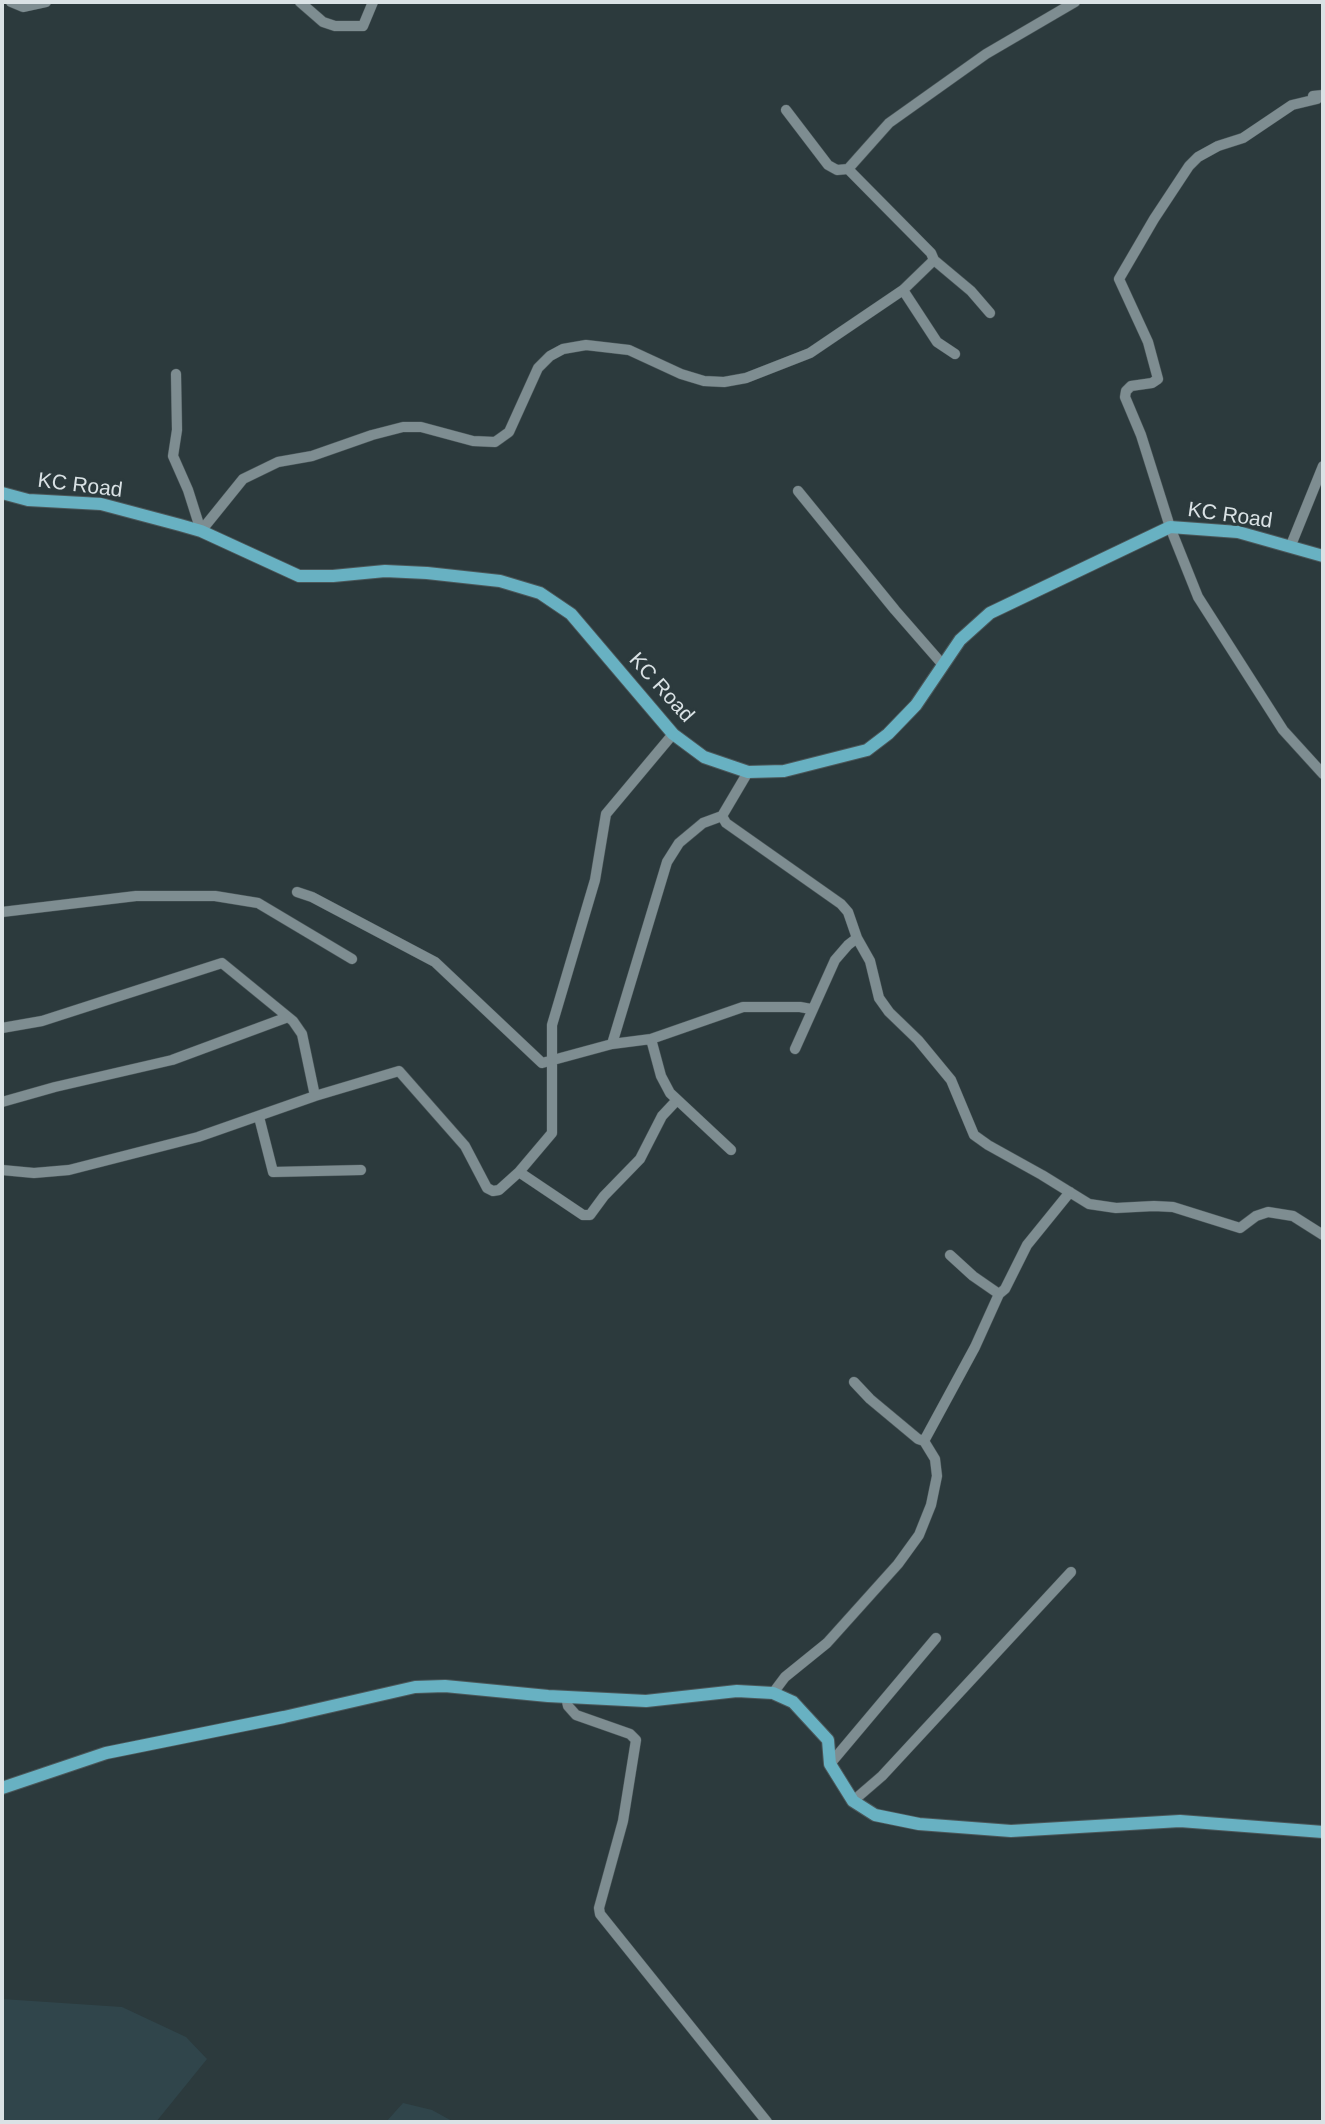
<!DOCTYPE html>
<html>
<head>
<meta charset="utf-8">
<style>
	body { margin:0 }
	#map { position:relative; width:1325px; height:2124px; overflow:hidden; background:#2c3a3d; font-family:Helvetica,sans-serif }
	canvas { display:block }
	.frame { position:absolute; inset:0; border:4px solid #dae2e5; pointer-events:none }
</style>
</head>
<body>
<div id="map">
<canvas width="1325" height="2124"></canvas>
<div class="frame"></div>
</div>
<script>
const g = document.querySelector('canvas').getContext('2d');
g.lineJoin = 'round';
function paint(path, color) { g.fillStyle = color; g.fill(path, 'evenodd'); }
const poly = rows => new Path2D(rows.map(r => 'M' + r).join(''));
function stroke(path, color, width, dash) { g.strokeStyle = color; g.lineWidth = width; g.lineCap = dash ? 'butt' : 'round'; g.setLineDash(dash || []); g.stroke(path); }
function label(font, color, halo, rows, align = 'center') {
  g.font = font + ' Helvetica,sans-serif'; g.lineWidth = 6; g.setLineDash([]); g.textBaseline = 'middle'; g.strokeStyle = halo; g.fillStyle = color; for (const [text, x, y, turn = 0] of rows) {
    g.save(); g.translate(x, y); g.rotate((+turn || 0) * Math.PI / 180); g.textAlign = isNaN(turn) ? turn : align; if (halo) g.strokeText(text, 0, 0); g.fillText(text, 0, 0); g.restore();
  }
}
const built = poly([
	[2,1999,122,2007,186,2037,207,2059,156,2122,2,2122],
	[403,2103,432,2110,452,2121,468,2122,386,2122]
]);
const minor = poly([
	[11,2,23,7,46,2],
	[300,2,323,22,335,26,363,26,373,2],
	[1323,95,1313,96,1317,99,1292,105,1243,138,1218,146,1198,157,1189,166,1154,219,1119,279,1148,342,1158,379,1152,383,1131,386,1126,391,1125,397,1141,435,1170,527,1198,597,1283,730,1323,774],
	[786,110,828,165,837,170,848,169,889,123,986,54,1075,2],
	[848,169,931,253,934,260,971,291,990,313],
	[903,290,937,342,955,354],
	[176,374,177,430,173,456,188,490,201,531,243,479,278,462,312,456,372,435,403,427,421,427,473,441,495,442,509,432,538,368,550,356,563,349,586,345,629,350,681,374,704,381,724,382,746,378,810,353,903,290,934,260],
	[798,491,895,610,943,665],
	[1291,545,1323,466],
	[722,816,726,823,841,904,848,912,857,938,848,945,835,960,795,1049],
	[297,892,312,897,435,962,542,1063,612,1044,651,1039,743,1007,800,1007,811,1009],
	[2,912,136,896,215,896,258,903,352,959],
	[857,938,870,961,879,998,889,1012,918,1040,951,1080,974,1135,988,1145,1042,1175,1089,1204,1116,1208,1154,1206,1173,1207,1240,1228,1256,1216,1268,1212,1293,1216,1323,1235],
	[2,1028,42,1021,222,963,293,1021,302,1034,315,1096],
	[651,1039,661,1076,670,1093,731,1150],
	[612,1044,667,862,679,843,703,823,722,816,748,772],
	[2,1102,55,1087,172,1060,288,1017],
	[259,1117,273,1172,361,1170],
	[2,1170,34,1173,69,1170,198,1137,315,1096,399,1071,465,1146,487,1188,493,1191,499,1190,519,1172,552,1133,552,1025,595,880,606,814,673,734],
	[519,1172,583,1215,590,1215,604,1196,640,1159,662,1116,677,1100],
	[950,1255,973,1276,999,1294],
	[924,1441,975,1347,999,1294,1005,1289,1027,1245,1070,1192],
	[773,1693,785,1677,827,1643,898,1564,919,1535,931,1505,937,1476,935,1459,924,1441,918,1439,870,1399,854,1382],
	[566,1697,568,1706,576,1715,630,1734,636,1740,623,1821,599,1908,600,1914,767,2122],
	[830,1764,936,1638],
	[853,1801,882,1776,1071,1572]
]);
const major = poly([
	[2,493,28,500,101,504,180,525,201,531,299,576,333,576,385,571,427,573,500,581,540,593,571,614,673,734,704,757,748,772,784,771,867,750,888,734,916,705,960,640,990,613,1170,527,1238,532,1323,556],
	[2,1788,106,1753,284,1717,415,1687,445,1686,548,1696,646,1701,737,1691,773,1693,793,1702,828,1740,830,1764,853,1801,875,1815,919,1824,1011,1831,1180,1821,1323,1832]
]);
const streetNames = [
	["KC Road",80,486,7],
	["KC Road",1230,516,8],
	["KC Road",661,688,48]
];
paint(built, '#30454b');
stroke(minor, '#4b575a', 11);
stroke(major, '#4b575a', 14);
stroke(minor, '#7e8d91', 10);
stroke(major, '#68b1c2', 12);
label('21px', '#dae2e5', '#2c3a3d', streetNames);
</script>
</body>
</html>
